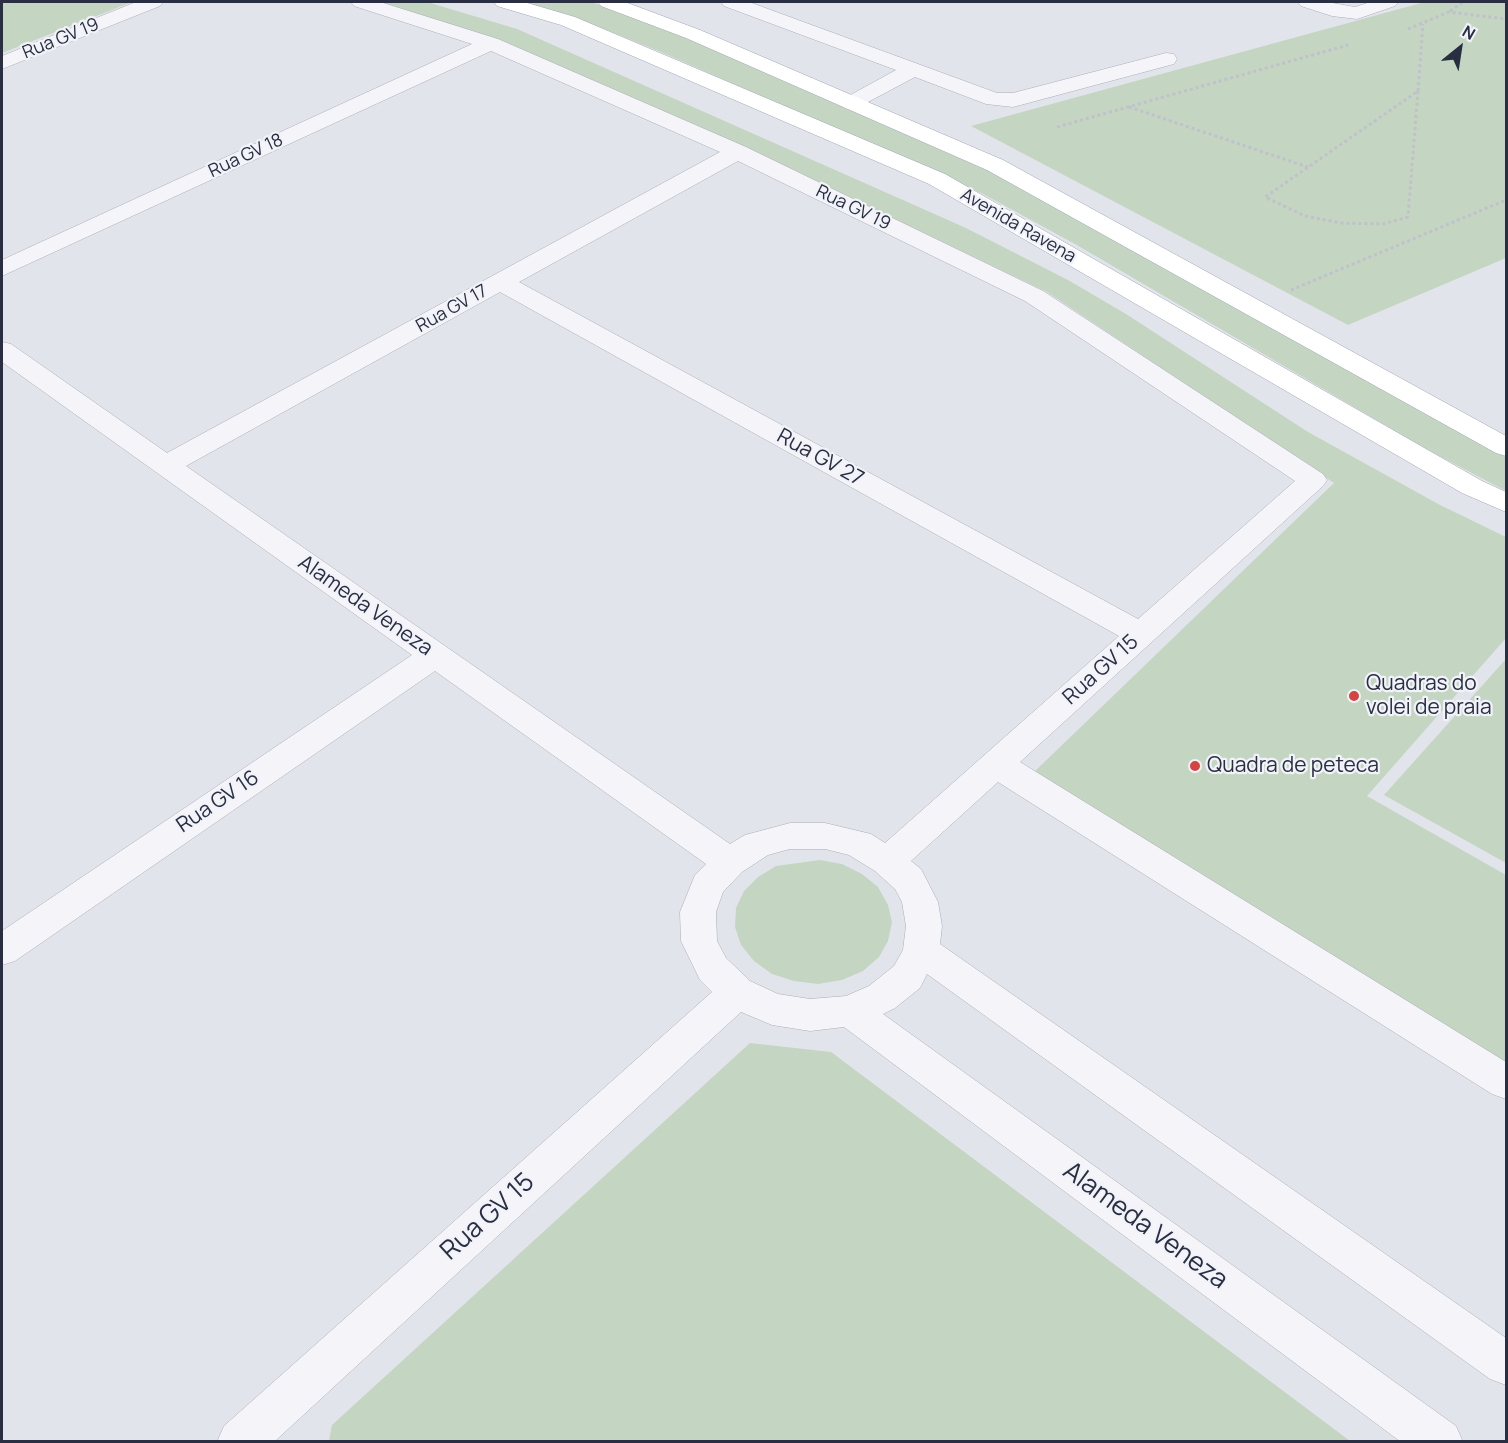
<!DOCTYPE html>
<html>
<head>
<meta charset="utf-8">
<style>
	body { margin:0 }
	#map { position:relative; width:1508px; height:1443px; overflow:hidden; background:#e2e4eb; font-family:Manrope,sans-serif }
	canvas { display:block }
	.frame { position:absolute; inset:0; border:3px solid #292e43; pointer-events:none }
	.north { position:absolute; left:1430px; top:18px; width:60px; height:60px; -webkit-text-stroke:4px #f1f3f8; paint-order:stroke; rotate:30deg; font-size:16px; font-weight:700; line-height:24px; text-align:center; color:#292e43 }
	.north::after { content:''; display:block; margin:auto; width:21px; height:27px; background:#292e43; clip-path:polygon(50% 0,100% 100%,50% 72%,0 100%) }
</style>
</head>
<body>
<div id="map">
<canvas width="1508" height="1443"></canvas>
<div class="frame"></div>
<div class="north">N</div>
</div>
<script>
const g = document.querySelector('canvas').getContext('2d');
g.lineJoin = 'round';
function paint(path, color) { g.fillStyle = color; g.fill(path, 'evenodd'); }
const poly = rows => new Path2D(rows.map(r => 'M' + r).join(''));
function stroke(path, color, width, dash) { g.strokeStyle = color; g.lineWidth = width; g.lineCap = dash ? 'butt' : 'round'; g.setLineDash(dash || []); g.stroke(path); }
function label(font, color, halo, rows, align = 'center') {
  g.font = font + ' Manrope,sans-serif'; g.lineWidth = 4.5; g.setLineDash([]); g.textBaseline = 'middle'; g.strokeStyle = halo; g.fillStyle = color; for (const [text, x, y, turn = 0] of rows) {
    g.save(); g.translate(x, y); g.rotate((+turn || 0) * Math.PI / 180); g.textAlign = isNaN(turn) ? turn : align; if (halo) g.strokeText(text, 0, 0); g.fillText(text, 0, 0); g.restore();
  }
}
const green = poly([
	[2,2,132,2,2,53],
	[380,2,427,2,517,29,966,228,1068,280,1126,314,1308,432,1440,505,1506,537,1506,638,1367,796,1506,875,1506,1067,1032,774,1334,483,1047,292,748,149,502,41],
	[525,2,590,2,610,8,685,37,1014,182,1506,456,1506,491,1426,449,1075,244,983,194,661,52,574,17],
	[1425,2,1506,2,1506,258,1348,325,971,126],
	[1506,659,1506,863,1384,795],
	[820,860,842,864,862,874,878,887,888,905,892,922,888,941,879,957,863,971,842,980,818,984,794,981,772,974,754,961,741,945,735,927,736,908,744,891,758,877,776,866],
	[750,1043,831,1052,1350,1441,329,1441,332,1425]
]);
const path = poly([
	[1450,11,1463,2],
	[1408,29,1449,12,1506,19],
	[1418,91,1408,217,1383,224,1341,223,1305,216,1265,197,1418,91],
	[1418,91,1423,24],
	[1129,107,1308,167],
	[1057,127,1348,45],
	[1291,290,1506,200]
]);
const minor = poly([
	[136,2,163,2,160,6,2,69,2,56,136,2],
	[351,2,380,2,498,39,746,147,1043,291,1323,474,1327,480,1323,486,1020,762,1506,1062,1506,1099,1492,1094,998,782,911,861,921,869,938,902,942,926,940,944,1506,1338,1506,1385,1490,1379,927,974,920,988,895,1008,883,1014,1456,1426,1463,1442,1401,1442,844,1027,810,1031,772,1025,741,1012,274,1442,217,1442,224,1426,712,992,700,980,681,941,680,912,695,875,706,864,435,671,15,961,2,965,2,931,412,655,2,362,2,342,11,344,167,453,720,152,491,51,2,276,2,260,472,44,354,6,351,2],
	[738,161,1025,301,1295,481,1138,619,519,282,738,161],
	[500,292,1119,636,885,843,871,834,825,823,790,823,745,835,730,844,186,466,500,292],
	[790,849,825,849,849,855,875,871,895,889,902,902,906,926,903,950,894,966,869,986,846,996,810,999,778,994,750,981,726,958,717,941,716,912,723,892,742,872,768,855,790,849],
	[721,2,749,2,997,93,1013,93,1166,53,1174,54,1177,59,1174,64,1013,107,986,104,915,77,853,110,845,108,842,103,845,98,896,70,724,6,721,2],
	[1298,2,1327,2,1355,7,1370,2,1398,2,1395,6,1357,19,1332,16,1301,6,1298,2]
]);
const major = poly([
	[494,2,524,2,575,17,945,174,1482,481,1506,492,1506,512,1462,493,929,184,561,25,497,6,494,2],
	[598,2,625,2,700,30,1003,160,1506,436,1506,456,1496,453,987,170,686,38,601,6,598,2]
]);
const markers = [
	[1354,696,6,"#d44442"],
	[1195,766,6,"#d44442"]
];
const farStreetnames = [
	["Rua GV 19",61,39,-22],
	["Rua GV 18",246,156,-25],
	["Rua GV 19",853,208,26],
	["Avenida Ravena",1018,226,30],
	["Rua GV 17",452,309,-29]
];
const streetNames = [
	["Rua GV 27",820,458,29],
	["Alameda Veneza",365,606,35],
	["Rua GV 15",1101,670,-42],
	["Rua GV 16",218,802,-34]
];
const poiNames = [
	["Quadras do",1366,684],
	["volei de praia",1366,708],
	["Quadra de peteca",1207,766]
];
const nearStreetnames = [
	["Rua GV 15",488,1217,-42],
	["Alameda Veneza",1145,1226,36]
];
paint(green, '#c4d5c2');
stroke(minor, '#aaadb9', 1);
stroke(major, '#a0a6b7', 1);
stroke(path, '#c0c1ca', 3, [3, 3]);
paint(minor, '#f5f5f9');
paint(major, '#fff');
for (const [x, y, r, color] of markers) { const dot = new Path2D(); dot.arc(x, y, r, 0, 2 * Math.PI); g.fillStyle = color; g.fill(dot); stroke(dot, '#f1f3f8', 2); }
label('18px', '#292e43', '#f1f3f8', farStreetnames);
label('21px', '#292e43', '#f1f3f8', streetNames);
label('21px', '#292e43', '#f1f3f8', poiNames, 'left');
label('26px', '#292e43', '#f1f3f8', nearStreetnames);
</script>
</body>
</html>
